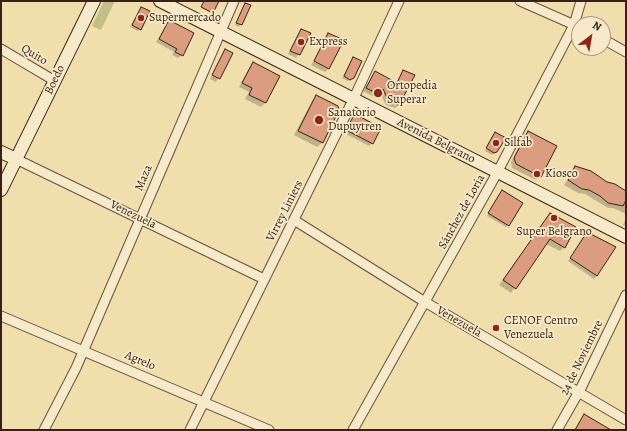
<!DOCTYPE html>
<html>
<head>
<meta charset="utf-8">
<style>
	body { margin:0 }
	#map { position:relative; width:627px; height:431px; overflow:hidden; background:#f1dead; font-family:Alegreya,serif }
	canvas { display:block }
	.frame { position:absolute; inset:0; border:2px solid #392215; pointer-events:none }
	.north { position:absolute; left:571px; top:16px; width:40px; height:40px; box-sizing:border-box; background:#f6eaca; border:1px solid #aa9a82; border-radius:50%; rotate:31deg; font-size:11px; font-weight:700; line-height:16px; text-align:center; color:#392215 }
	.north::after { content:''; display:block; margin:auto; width:14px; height:18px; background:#8f2418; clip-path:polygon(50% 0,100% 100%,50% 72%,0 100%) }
</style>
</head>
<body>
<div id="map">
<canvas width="627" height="431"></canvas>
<div class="frame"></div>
<div class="north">N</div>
</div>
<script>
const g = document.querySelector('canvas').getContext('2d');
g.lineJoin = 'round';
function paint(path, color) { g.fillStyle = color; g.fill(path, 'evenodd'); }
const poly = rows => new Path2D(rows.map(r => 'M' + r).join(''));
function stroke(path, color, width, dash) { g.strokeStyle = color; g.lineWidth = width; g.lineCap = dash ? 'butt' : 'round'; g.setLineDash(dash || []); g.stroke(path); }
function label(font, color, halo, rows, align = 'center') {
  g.font = font + ' Alegreya,serif'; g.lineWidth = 3.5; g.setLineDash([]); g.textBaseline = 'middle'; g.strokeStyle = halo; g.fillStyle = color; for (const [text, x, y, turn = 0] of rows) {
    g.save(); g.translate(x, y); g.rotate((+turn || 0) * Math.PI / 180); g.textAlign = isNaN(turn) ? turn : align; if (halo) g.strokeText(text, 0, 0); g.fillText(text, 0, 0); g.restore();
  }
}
const green = poly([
	[104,1,115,1,101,30,92,26]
]);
const shadow = poly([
	[204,1,219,1,212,13,201,8],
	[245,4,249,6,239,27,235,25],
	[141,8,140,29,138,31,130,27],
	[169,22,182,55,178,58,172,55,174,52,156,42],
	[301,30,310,34,296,58,288,54],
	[329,34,328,69,325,72,311,65],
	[225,50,232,53,216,82,210,79],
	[352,60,353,78,348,81,342,78],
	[253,63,279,76,265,103,261,107,245,99,249,92,239,87,249,68],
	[404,71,399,105,395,108,386,105,380,93,376,98,363,91,375,72,396,83],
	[316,96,338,110,322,143,317,147,294,135,312,101],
	[353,118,372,143,369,146,344,133],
	[528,132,540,176,536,180,512,168,511,162,524,136],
	[494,135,497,151,492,155,485,151],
	[576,167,626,191,626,214,613,208,608,208,585,194,578,193,564,185],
	[502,191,508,225,506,227,487,216],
	[550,214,564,247,560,251,546,244,511,293,499,285],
	[626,218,626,226,623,225],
	[587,233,597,276,594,279,568,261],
	[584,416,609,430,574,430]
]);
const building = poly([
	[204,1,219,1,213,13,201,7,204,1],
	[245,3,251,5,242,25,236,23,245,3],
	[141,7,150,11,141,30,132,25,141,7],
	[169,20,194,33,183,56,175,52,177,49,159,39,169,20],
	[301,29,311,33,300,55,290,51,301,29],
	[328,33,344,40,329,69,314,61,328,33],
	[225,49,233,53,220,79,212,75,225,49],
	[353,57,362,61,354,78,350,80,344,76,353,57],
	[253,62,280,76,266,103,249,95,252,88,242,83,253,62],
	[403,70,415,75,399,105,389,102,383,89,380,95,366,88,375,71,397,83,403,70],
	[316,95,338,106,339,110,323,143,298,131,316,95],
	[357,115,381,128,373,144,346,130,353,117,357,115],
	[528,131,557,146,541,177,516,164,514,158,528,131],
	[495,132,506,138,497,152,494,153,486,148,495,132],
	[575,166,591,171,607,182,615,184,626,191,626,200,623,206,608,203,600,196,589,190,582,189,568,180,575,166],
	[502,190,523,203,509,226,488,213,502,190],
	[550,213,576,227,565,248,550,239,516,289,503,280,550,213],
	[587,232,616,247,597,276,570,258,587,232],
	[584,414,611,430,575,430,584,414]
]);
const street = poly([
	[520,1,579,27],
	[603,39,626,52],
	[1,49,55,81],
	[16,159,264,279],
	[294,220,425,302,626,420],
	[1,316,269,430],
	[44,430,76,368,234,1],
	[190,430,354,98,399,1],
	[353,430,497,173,574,25,581,1],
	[557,430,581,388,626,295]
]);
const secondary = poly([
	[160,1,626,237],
	[1,152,16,159],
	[1,190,94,1]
]);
const markers = [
	[141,18,4,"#8f2418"],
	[301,42,4,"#8f2418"],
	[378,93,5,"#8f2418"],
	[319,120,5,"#8f2418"],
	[496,143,4,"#8f2418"],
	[537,174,4,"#8f2418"],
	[554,218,4,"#8f2418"],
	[496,328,4,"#8f2418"]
];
const poiNames = [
	["Supermercado",149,18],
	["Express",309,42],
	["Ortopedia",387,86],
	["Superar",387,100],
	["Sanatorio",328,113],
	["Dupuytren",328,127],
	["Silfab",504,143],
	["Kiosco",545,174],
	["Super Belgrano",554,232,"center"],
	["CENOF Centro",504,321],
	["Venezuela",504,335]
];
const streetNames = [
	["Quito",34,55,31],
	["Boedo",55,80,-64],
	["Avenida Belgrano",436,141,27],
	["Maza",144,178,-67],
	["Virrey Liniers",285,211,-63],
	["Sánchez de Loria",462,212,-61],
	["Venezuela",133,215,26],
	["Venezuela",459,322,30],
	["24 de Noviembre",582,358,-64],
	["Agrelo",140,361,23]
];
paint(green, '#c1bf85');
paint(shadow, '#0003');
paint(building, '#dc9c7f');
stroke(building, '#392215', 1);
stroke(street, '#67513b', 11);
stroke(secondary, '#392215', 14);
stroke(street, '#f6eaca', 9);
stroke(secondary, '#f6eaca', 12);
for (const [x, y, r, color] of markers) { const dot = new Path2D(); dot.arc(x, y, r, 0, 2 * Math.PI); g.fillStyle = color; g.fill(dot); stroke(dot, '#f6eaca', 1.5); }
label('12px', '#392215', '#f6eaca', poiNames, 'left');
label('12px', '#392215', '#f6eaca', streetNames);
</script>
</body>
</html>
